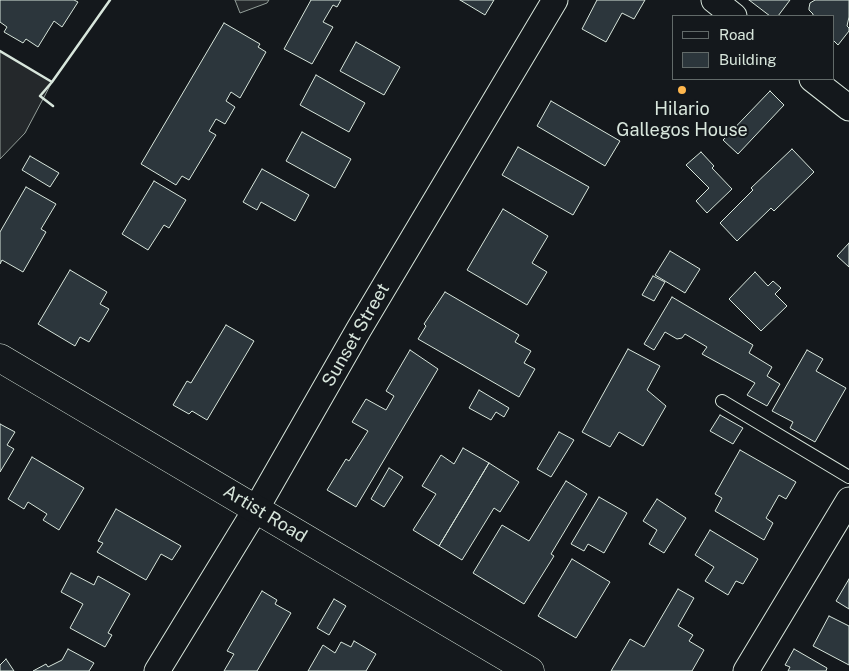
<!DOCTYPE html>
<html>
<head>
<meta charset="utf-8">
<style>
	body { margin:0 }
	#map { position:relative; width:849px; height:671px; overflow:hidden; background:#14181c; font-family:"Public Sans",sans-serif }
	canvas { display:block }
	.legend { position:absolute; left:672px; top:15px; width:162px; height:65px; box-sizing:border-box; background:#14181c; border:1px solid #626a69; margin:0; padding:6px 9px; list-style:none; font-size:15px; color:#d8e6dc }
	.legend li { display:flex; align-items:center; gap:10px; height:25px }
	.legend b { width:25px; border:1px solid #626a69 }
</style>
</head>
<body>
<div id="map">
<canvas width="849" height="671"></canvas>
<ul class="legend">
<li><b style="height:6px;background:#14181c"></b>Road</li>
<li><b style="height:14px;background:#2c363c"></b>Building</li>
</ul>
</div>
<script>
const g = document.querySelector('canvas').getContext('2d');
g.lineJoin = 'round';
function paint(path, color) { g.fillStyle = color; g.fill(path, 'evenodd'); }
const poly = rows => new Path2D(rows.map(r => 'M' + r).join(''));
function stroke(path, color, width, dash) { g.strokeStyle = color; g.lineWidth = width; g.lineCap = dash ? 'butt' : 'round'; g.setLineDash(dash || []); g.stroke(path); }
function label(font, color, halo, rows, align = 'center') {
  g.font = font + ' "Public Sans",sans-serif'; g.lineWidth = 4; g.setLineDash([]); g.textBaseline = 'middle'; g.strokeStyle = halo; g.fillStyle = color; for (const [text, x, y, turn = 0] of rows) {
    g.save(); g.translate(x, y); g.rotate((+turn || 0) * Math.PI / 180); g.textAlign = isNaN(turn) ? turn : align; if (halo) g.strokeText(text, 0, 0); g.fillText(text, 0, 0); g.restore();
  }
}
const parking = poly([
	[235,0,269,0,267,3,240,13,235,0],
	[0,51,52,82,25,133,0,159,0,51]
]);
const building = poly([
	[0,0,74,0,78,2,62,27,54,21,38,47,26,39,23,43,4,32,7,27,0,22,0,0],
	[311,0,341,0,337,7,333,5,323,22,333,27,312,64,284,49,311,0],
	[460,0,494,0,485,15,460,0],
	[597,0,645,0,634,19,622,13,606,42,582,29,597,0],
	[749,0,790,0,778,16,770,16,749,0],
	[815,0,849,0,849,17,847,26,849,28,849,31,838,45,833,40,833,16,813,16,813,14,809,10,809,8,810,3,815,0],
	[224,23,260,44,258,47,266,52,240,98,231,92,226,101,235,107,225,124,216,119,209,131,216,135,189,180,182,176,176,185,141,164,224,23],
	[356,42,400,67,384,95,340,71,356,42],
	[316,75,365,103,349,132,300,105,316,75],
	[770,91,784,105,738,154,723,140,770,91],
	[551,101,620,141,605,166,537,126,551,101],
	[302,132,351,159,335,188,286,161,302,132],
	[518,147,589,187,573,215,502,175,518,147],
	[792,149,814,172,774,211,771,208,737,241,720,223,753,190,751,188,792,149],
	[701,152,714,166,712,168,732,189,707,213,696,201,709,188,686,165,701,152],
	[30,156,59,173,50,187,22,170,30,156],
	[262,169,309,195,295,221,261,202,257,210,243,202,262,169],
	[154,181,186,200,169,228,164,225,148,250,122,234,154,181],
	[26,187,56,204,41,229,46,232,23,272,2,260,0,264,0,232,26,187],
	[503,209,548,236,532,263,547,272,527,305,467,270,503,209],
	[849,243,849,267,837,256,849,243],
	[670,251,700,269,685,293,655,275,670,251],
	[70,270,107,292,100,304,109,309,89,342,80,337,75,346,38,324,70,270],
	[755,272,768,286,773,281,781,288,775,294,787,306,761,331,729,299,755,272],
	[653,276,665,282,654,301,642,295,653,276],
	[445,292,519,335,515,342,531,351,524,363,535,369,519,397,418,339,426,326,424,324,445,292],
	[672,297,753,345,749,353,772,367,767,376,780,384,767,406,747,395,755,383,702,354,707,347,685,334,682,338,677,339,665,332,654,350,644,344,672,297],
	[226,325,254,341,207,420,192,411,189,414,173,405,187,381,191,383,226,325],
	[628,349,660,366,647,390,666,406,643,446,619,432,610,447,582,432,628,349],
	[410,350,438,369,356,507,327,490,346,459,349,461,368,431,352,422,366,399,386,410,394,396,386,391,410,350],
	[807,350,823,359,816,371,846,388,815,442,790,428,793,422,772,411,807,350],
	[479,390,509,408,504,417,496,412,491,420,469,408,479,390],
	[720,415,743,428,733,444,710,431,720,415],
	[0,424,15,432,7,445,14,449,0,472,0,424],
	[559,432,574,440,551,477,537,469,559,432],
	[463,448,489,463,439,546,413,530,436,494,422,486,441,455,454,464,463,448],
	[740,450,796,482,786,499,779,495,766,518,773,523,764,540,715,511,722,498,715,494,740,450],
	[32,457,84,488,59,530,43,520,47,514,28,502,24,509,8,499,32,457],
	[489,463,519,482,500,512,494,508,462,560,439,546,489,463],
	[389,468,403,477,384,507,371,499,389,468],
	[566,481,587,494,551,554,554,556,524,604,473,573,502,525,529,541,566,481],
	[599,497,627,513,604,553,588,544,584,551,571,544,599,497],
	[657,499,686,518,664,553,649,544,657,530,643,521,657,499],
	[116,509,181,546,172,560,161,554,146,580,97,552,103,543,98,541,116,509],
	[710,530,758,559,743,584,736,581,728,595,705,581,714,567,695,555,710,530],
	[572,559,610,582,576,638,538,616,572,559],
	[71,573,94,585,98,576,130,594,108,633,112,635,105,647,70,628,83,604,61,592,71,573],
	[849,579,849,609,836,601,849,579],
	[678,589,694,598,678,626,693,635,689,641,704,650,692,671,611,671,630,639,644,647,678,589],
	[262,591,277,600,275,604,291,613,257,671,224,671,234,654,227,651,262,591],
	[334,599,346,606,329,635,317,628,334,599],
	[829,616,849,626,849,665,813,646,829,616],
	[354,641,376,654,366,671,308,671,323,645,335,653,341,642,351,647,354,641],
	[68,649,94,663,89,671,33,671,46,664,48,667,62,660,68,649],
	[794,649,827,668,826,671,788,671,790,667,785,665,794,649],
	[6,659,14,671,0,671,0,665,6,659]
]);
const service = poly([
	[722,401,849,477]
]);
const minor = poly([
	[714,0,734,16],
	[812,79,849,108],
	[157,671,256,509,359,329,555,0],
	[746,671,849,500]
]);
const secondary = poly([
	[0,358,530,671]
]);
const wall = poly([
	[0,51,52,82],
	[53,106,40,96,52,82,110,0]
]);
const markers = [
	[682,90,5,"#ffb74d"]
];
const poiNames = [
	["Hilario",682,109],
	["Gallegos House",682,130]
];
const streetNames = [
	["Sunset Street",356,335,-60],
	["Artist Road",265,514,31]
];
paint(parking, '#24282b');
stroke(parking, '#939e99', 1);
paint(building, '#2c363c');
stroke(building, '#d8e6dc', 1);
stroke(service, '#d8e6dc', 14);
stroke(minor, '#d8e6dc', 27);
stroke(secondary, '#d8e6dc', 29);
stroke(service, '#14181c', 12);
stroke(minor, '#14181c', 25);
stroke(secondary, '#14181c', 28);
stroke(wall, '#d8e6dc', 2.5);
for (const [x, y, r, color] of markers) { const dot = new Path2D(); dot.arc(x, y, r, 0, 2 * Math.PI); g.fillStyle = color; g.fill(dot); stroke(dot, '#14181c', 2); }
label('18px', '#d8e6dc', '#14181c', poiNames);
label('18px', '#d8e6dc', '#14181c', streetNames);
</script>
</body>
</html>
